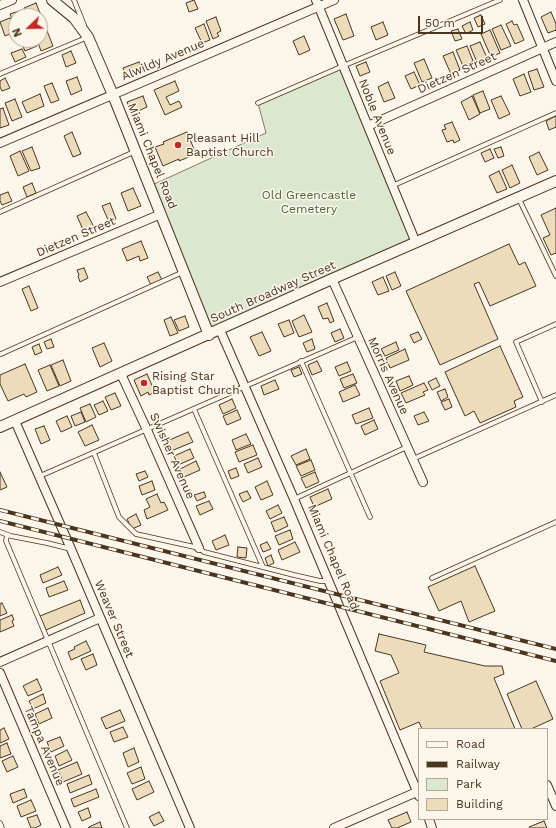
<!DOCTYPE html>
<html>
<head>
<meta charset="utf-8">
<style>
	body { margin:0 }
	#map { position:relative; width:556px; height:828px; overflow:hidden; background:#fbf6e9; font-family:"Work Sans",sans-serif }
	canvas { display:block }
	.legend { position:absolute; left:418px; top:728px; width:130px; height:92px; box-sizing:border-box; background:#fbf6e9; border:1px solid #b4a999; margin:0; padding:5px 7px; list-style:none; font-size:12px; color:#4a3520 }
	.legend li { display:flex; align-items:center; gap:8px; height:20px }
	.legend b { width:20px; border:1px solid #b4a999 }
	.north { position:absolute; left:8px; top:8px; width:40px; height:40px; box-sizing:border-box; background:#fbf6e9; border:1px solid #b4a999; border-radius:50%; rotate:247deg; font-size:11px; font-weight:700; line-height:16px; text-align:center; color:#4a3520 }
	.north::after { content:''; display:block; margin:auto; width:14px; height:18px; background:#c62828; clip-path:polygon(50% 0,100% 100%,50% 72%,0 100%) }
	.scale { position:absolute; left:418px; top:16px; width:65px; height:18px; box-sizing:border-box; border:2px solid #4a3520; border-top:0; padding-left:5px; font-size:12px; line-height:14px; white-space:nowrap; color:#4a3520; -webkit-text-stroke:3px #fbf6e9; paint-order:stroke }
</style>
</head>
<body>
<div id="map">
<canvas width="556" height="828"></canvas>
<ul class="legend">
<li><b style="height:5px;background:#fbf6e9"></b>Road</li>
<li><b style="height:5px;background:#4a3520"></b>Railway</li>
<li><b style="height:11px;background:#dce7d0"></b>Park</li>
<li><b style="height:11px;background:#ecdcbc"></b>Building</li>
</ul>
<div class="north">N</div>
<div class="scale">50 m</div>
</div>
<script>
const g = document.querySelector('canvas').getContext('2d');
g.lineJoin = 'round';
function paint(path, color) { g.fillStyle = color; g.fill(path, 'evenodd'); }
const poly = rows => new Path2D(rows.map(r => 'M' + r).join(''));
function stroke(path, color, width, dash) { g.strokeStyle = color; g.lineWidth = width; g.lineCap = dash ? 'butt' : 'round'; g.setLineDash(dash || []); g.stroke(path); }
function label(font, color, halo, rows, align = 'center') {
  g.font = font + ' "Work Sans",sans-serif'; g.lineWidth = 3; g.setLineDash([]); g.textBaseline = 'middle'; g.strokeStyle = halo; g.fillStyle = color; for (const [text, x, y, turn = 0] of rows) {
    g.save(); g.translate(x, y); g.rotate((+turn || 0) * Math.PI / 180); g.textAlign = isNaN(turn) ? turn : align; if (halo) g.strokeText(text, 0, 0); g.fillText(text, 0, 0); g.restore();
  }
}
const green = poly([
	[343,66,416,243,209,335,150,186,266,133,258,103,343,66]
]);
const building = poly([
	[194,0,198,9,189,12,186,3,194,0],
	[36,3,53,46,41,51,37,40,40,40,40,16,27,16,24,8,36,3],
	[22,10,25,16,16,16,16,29,10,14,22,10],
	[551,12,556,24,556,30,548,33,541,17,551,12],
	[346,14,354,36,343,40,334,19,346,14],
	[481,15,485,24,478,27,474,18,481,15],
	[216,17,221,31,217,33,219,36,213,39,206,21,216,17],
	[10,18,16,31,5,36,0,22,10,18],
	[512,21,514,25,517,24,524,40,515,44,506,24,512,21],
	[383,22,388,35,376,40,371,27,383,22],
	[470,22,473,30,466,34,462,26,470,22],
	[204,24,210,40,202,43,195,28,204,24],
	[501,25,511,46,501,50,492,29,501,25],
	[458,29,462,39,455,41,451,31,458,29],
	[490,30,500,53,491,57,481,34,490,30],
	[304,36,310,50,299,55,293,41,304,36],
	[20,40,34,40,37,46,25,51,20,40],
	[480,42,487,58,477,62,470,46,480,42],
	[467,46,473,61,463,66,456,50,467,46],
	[22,49,26,57,15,62,11,53,22,49],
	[71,51,76,63,66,67,62,55,71,51],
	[453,52,460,70,451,74,443,56,453,52],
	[424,59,432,78,422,82,414,63,424,59],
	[139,62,143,71,126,78,123,68,139,62],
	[366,62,370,72,360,76,356,66,366,62],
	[537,69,544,87,534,90,528,72,537,69],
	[414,72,420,85,411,89,405,76,414,72],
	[524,74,531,92,520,96,513,79,524,74],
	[77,77,82,90,71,95,66,81,77,77],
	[5,78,10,88,2,91,0,87,0,81,5,78],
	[175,81,179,91,166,97,170,105,179,101,182,107,165,115,154,90,175,81],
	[388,82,395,98,384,102,378,87,388,82],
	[52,83,59,100,51,103,44,86,52,83],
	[483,91,490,109,480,113,473,95,483,91],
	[40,94,44,106,27,113,22,102,40,94],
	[143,96,147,107,132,114,127,102,143,96],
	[472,96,480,114,469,120,461,102,472,96],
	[501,96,510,114,499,119,491,100,501,96],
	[15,99,22,117,12,121,5,103,15,99],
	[3,108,9,125,0,128,0,109,3,108],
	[556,116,556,127,549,130,546,121,556,116],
	[452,122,460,140,454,143,453,140,447,142,442,130,446,129,444,125,452,122],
	[72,132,81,154,73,157,64,136,72,132],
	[187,132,196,154,179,161,179,159,163,166,155,147,164,144,163,142,187,132],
	[32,147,40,168,31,171,22,151,32,147],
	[501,147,504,156,498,158,494,149,501,147],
	[490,149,494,158,485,162,481,153,490,149],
	[20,151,29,171,18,176,10,156,20,151],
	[539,152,548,170,537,175,529,157,539,152],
	[512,165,520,183,510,188,502,170,512,165],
	[499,171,507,189,497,193,489,176,499,171],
	[32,183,36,193,27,197,23,187,32,183],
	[133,188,141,206,128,211,121,193,133,188],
	[8,192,12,201,2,205,0,201,0,195,8,192],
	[110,203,116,219,109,222,102,206,110,203],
	[556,208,556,253,551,255,543,238,550,235,541,215,556,208],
	[86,212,94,227,84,232,77,216,86,212],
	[141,241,148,258,140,261,139,256,127,261,122,249,141,241],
	[509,244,519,265,525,262,536,286,490,306,479,282,474,284,498,339,440,365,406,291,509,244],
	[84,268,88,278,80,282,78,276,79,275,77,270,84,268],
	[158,272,162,280,151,285,147,277,158,272],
	[395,272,401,286,392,290,386,276,395,272],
	[383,277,389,291,378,295,372,282,383,277],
	[29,286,38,308,31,311,22,289,29,286],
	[327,303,334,321,330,323,328,318,323,319,318,307,327,303],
	[304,315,312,332,299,337,292,321,304,315],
	[185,316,189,327,179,331,174,320,185,316],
	[171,317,178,333,170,336,164,320,171,317],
	[289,320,294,333,284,337,278,324,289,320],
	[340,329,344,338,335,342,331,333,340,329],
	[262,332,271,351,259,356,250,337,262,332],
	[418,332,422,339,414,343,410,335,418,332],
	[51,339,54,347,47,349,44,342,51,339],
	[312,339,315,349,307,352,303,343,312,339],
	[396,342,399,350,385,356,381,349,396,342],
	[104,343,112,361,100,367,92,348,104,343],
	[39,344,42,352,35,355,32,347,39,344],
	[500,346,523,397,514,401,516,407,480,423,474,411,465,416,445,372,500,346],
	[405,349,409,360,390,368,386,358,405,349],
	[63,360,71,381,60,386,51,365,63,360],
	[317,361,322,371,312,375,308,365,317,361],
	[347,362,351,371,339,376,335,367,347,362],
	[25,364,37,392,26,397,24,394,8,401,0,384,0,375,25,364],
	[50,365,59,386,47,391,38,370,50,365],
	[299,367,302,374,294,377,291,370,299,367],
	[147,374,155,392,149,395,148,392,141,396,134,380,147,374],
	[353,374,357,383,344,388,340,379,353,374],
	[409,376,413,385,400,391,396,381,409,376],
	[436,378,440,386,432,390,428,382,436,378],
	[275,380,279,389,264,395,261,386,275,380],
	[424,383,428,390,423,392,425,395,406,403,401,393,424,383],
	[355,385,360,395,343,402,339,392,355,385],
	[445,389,448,397,441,401,437,392,445,389],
	[115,393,121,406,111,410,105,397,115,393],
	[232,399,236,408,223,414,219,405,232,399],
	[449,399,452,407,445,410,441,402,449,399],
	[103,401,108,411,99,415,94,405,103,401],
	[90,404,96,417,86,422,80,408,90,404],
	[369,408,373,418,356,424,352,415,369,408],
	[237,410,241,419,227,425,223,416,237,410],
	[81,412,85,422,75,426,71,416,81,412],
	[424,412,429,421,418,425,414,416,424,412],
	[67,416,72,427,61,432,56,421,67,416],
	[374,420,378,429,365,435,361,426,374,420],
	[92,425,99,440,85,446,78,432,92,425],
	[44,426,50,440,41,444,35,429,44,426],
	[188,432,193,442,171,451,167,441,188,432],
	[246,434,251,444,236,450,232,440,246,434],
	[253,445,257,455,239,462,235,452,253,445],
	[190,449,194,458,178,465,174,456,190,449],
	[306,449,310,459,296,465,291,456,306,449],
	[258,458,262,467,248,473,244,464,258,458],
	[311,460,315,470,301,476,296,466,311,460],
	[196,461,200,470,184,477,180,469,196,461],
	[236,468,239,476,231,479,228,471,236,468],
	[145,471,148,477,139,481,136,474,145,471],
	[0,472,7,487,0,490,0,472],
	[315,472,319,482,306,488,301,478,315,472],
	[152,481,155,490,142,495,139,486,152,481],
	[267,481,273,495,261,500,255,487,267,481],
	[328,489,332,499,314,507,310,497,328,489],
	[247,491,251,498,243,502,239,494,247,491],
	[204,492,206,497,197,501,194,495,204,492],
	[157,494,161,503,164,502,168,510,147,519,144,510,150,507,146,499,157,494],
	[209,501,213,509,200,515,196,506,209,501],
	[278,505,282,513,270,519,266,511,278,505],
	[136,514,141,525,132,529,127,519,136,514],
	[284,517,288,526,275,532,271,522,284,517],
	[290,530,293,539,279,545,275,536,290,530],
	[225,535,229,545,216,550,212,541,225,535],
	[267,542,271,549,263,552,260,545,267,542],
	[295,542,300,552,282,560,278,550,295,542],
	[238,547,247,548,246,558,237,557,238,547],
	[271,555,274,563,268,566,265,558,271,555],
	[475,566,495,611,469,622,461,601,439,611,428,587,475,566],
	[58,567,62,575,43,583,40,575,58,567],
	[64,581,68,590,49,597,46,588,64,581],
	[80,600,85,613,46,630,40,616,80,600],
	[2,603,7,613,0,616,0,604,2,603],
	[12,615,14,620,12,621,14,626,0,632,0,620,12,615],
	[379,634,426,645,424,652,485,666,502,666,504,674,494,678,515,729,422,729,419,722,400,730,380,681,399,673,391,655,375,651,379,634],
	[86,641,91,651,71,660,68,652,75,649,74,647,86,641],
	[93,654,97,665,86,670,81,659,93,654],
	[37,679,42,690,28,696,23,686,37,679],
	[536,681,553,719,531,729,522,729,507,694,536,681],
	[43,694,46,703,33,709,29,701,43,694],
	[48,708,52,718,39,724,35,714,48,708],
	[120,710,125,721,106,729,101,718,120,710],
	[123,727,128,737,114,742,110,732,123,727],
	[4,728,9,739,0,743,0,730,4,728],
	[60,737,64,746,51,752,47,742,60,737],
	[7,743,11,754,0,758,0,746,7,743],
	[134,748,139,762,128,767,123,753,134,748],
	[67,750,72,760,59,766,55,756,67,750],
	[13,756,18,767,7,772,2,761,13,756],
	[77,762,82,774,63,782,58,770,77,762],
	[141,767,145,779,132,784,127,773,141,767],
	[89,775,92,784,70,793,67,784,89,775],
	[149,781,154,792,137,800,132,789,149,781],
	[24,789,27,797,13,803,10,794,24,789],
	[96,789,99,797,74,807,71,799,96,789],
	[31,800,36,811,21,817,17,806,31,800],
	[88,808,91,817,82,821,78,812,88,808],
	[159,812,164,821,154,826,149,817,159,812],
	[407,812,411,822,397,828,392,828,388,820,407,812],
	[37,815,41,825,35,828,31,828,27,818,37,815],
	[544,821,547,828,530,828,529,827,544,821],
	[100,822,102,828,89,828,89,827,100,822]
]);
const service = poly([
	[74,0,84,25],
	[0,74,88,37],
	[258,103,343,66,500,0],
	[392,186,556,113],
	[519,199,556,276],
	[0,212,136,151],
	[1,354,183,272],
	[301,361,370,517],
	[542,402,516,342,556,324],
	[194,409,263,567],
	[94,453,119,517,136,534,199,548,204,552,294,575,320,581,328,581],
	[413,459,556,395],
	[40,476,358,337],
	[294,499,407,447],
	[0,532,11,536,47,543,71,549],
	[7,535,6,541,127,828],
	[432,578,556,522],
	[0,823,2,828]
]);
const minor = poly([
	[316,0,416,243],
	[523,0,556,81],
	[0,5,12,0],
	[368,126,556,42],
	[0,143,334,0],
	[332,279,423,482],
	[0,282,161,214],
	[220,330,294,499,419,796],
	[121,374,147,430,199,548],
	[15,421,71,549,190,828],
	[0,662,100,618],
	[0,673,66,828],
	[547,785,556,806],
	[429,819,432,828],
	[334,828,419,791]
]);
const tertiary = poly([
	[52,0,74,18,88,37,113,95,209,335],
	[0,427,332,279,556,181]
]);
const rail = poly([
	[0,510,556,649],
	[0,521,556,661]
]);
const markers = [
	[178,145,4,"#c62828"],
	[144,383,4,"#c62828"]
];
const streetNames = [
	["Alwildy Avenue",163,60,-23],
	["Dietzen Street",457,73,-24],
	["Noble Avenue",377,117,68],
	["Miami Chapel Road",152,156,68],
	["Dietzen Street",76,237,-23],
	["South Broadway Street",273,292,-24],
	["Morris Avenue",388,376,66],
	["Swisher Avenue",172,456,66],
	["Miami Chapel Road",333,557,67],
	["Weaver Street",114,619,67],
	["Tampa Avenue",44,746,67]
];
const poiNames = [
	["Pleasant Hill",186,138],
	["Baptist Church",186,152],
	["Rising Star",152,376],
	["Baptist Church",152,390]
];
const parkNames = [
	["Old Greencastle",309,195],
	["Cemetery",309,209]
];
paint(green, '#dce7d0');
stroke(green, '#887966', 1);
paint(building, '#ecdcbc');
stroke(building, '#4a3520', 1);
stroke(service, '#4a3520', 5.5);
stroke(minor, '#4a3520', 10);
stroke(tertiary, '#4a3520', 12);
stroke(service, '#fbf6e9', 4);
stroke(minor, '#fbf6e9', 8);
stroke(tertiary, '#fbf6e9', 10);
stroke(rail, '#4a3520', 4);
stroke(rail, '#fbf6e9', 2.5, [8]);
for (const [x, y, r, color] of markers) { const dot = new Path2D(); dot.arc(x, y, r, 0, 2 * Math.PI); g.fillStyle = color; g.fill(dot); stroke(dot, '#fbf6e9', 1.5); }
label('12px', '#4a3520', '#fbf6e9', streetNames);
label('12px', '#4a3520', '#fbf6e9', poiNames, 'left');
label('12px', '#436837', '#fbf6e9', parkNames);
</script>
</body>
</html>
